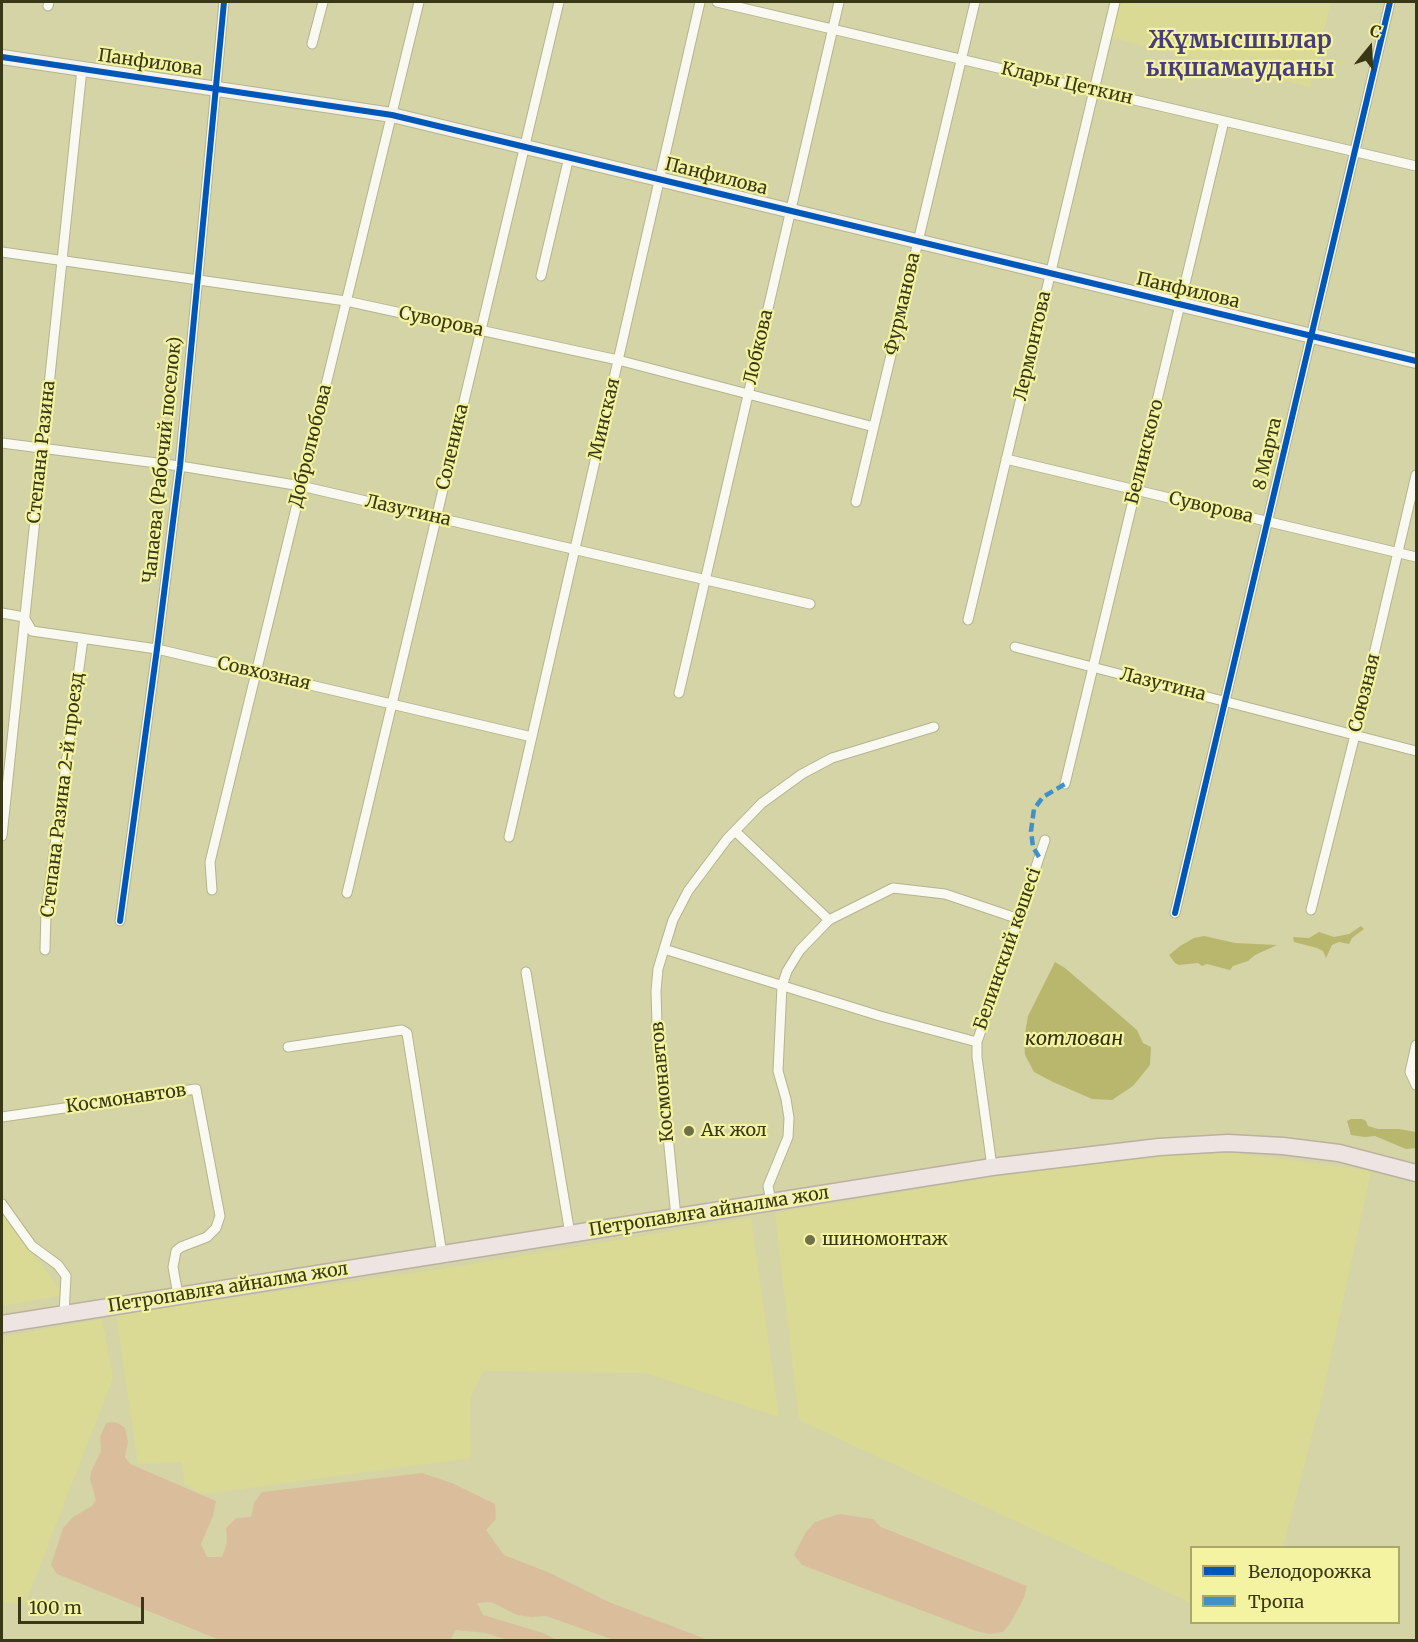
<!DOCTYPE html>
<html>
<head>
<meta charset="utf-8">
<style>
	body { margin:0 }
	#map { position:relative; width:1418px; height:1642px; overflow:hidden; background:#d4d4a7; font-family:Merriweather,serif }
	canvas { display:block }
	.frame { position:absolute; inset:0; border:3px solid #383816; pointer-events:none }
	.legend { position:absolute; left:1190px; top:1546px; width:210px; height:78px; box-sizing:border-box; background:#f4f3a2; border:2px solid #a9a86a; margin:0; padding:8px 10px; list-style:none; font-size:18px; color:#383816 }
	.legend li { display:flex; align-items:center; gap:12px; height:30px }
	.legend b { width:30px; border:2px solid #a9a86a }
	.north { position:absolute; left:1340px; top:18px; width:60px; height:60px; -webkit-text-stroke:4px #f4f3a2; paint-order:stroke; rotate:18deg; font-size:16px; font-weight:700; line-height:24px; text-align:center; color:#383816 }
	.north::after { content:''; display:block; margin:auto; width:21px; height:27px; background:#383816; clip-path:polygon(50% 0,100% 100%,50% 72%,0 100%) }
	.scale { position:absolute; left:18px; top:1597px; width:126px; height:27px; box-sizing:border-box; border:3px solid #383816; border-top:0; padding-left:8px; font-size:18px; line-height:21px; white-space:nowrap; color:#383816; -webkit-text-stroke:4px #f4f3a2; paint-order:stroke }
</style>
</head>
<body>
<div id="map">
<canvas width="1418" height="1642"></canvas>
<div class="frame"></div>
<ul class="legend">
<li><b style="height:8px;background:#0057b8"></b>Велодорожка</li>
<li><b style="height:8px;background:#3e92c8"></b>Тропа</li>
</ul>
<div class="north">С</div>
<div class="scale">100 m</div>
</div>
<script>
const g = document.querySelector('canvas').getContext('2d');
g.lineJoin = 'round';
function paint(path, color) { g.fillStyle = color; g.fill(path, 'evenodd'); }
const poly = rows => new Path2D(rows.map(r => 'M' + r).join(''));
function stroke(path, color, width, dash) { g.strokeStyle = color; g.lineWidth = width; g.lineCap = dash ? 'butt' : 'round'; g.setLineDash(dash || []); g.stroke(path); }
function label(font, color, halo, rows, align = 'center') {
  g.font = font + ' Merriweather,serif'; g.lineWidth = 4.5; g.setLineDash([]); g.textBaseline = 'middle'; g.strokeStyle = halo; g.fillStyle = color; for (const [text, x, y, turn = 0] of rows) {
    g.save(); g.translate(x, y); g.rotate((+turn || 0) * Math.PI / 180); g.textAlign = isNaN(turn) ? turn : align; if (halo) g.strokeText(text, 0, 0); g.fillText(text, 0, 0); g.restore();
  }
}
const built = poly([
	[1118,2,1331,2,1310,87,1112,38,1120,4],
	[1234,1153,1371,1171,1322,1397,1283,1547,1192,1548,1191,1603,799,1420,775,1213,998,1176,1099,1162,1184,1154],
	[2,1212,64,1295,2,1306],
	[751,1218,779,1417,645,1373,483,1371,470,1398,471,1458,204,1494,184,1484,182,1462,138,1464,116,1314,429,1271],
	[102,1319,113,1378,25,1604,2,1602,2,1337]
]);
const green = poly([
	[111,1422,118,1423,125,1428,128,1442,125,1457,130,1464,216,1501,213,1516,201,1544,207,1557,222,1557,227,1543,226,1528,236,1518,251,1517,254,1503,262,1492,422,1473,452,1483,495,1504,496,1519,486,1530,504,1555,550,1573,609,1602,708,1640,614,1640,546,1616,531,1617,517,1615,491,1602,477,1603,483,1615,543,1633,557,1640,508,1640,486,1633,456,1630,450,1640,220,1640,57,1574,51,1565,63,1528,73,1517,92,1506,96,1500,90,1479,91,1472,101,1451,100,1437,106,1423],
	[839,1514,873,1519,881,1527,1027,1586,1024,1598,1011,1622,1003,1632,989,1634,976,1631,802,1565,794,1555,806,1532,815,1522]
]);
const water = poly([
	[1361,926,1364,929,1352,938,1349,944,1339,942,1332,945,1326,958,1323,951,1317,948,1294,942,1293,937,1309,938,1319,932,1334,937,1349,934],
	[1204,936,1235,943,1277,945,1255,955,1248,961,1233,966,1230,970,1207,964,1202,966,1198,963,1179,965,1175,963,1169,955,1180,946,1194,938],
	[1055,962,1065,968,1137,1030,1143,1043,1151,1047,1150,1065,1133,1086,1112,1100,1092,1099,1053,1082,1034,1072,1025,1055,1024,1039,1028,1016],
	[1351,1119,1362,1119,1366,1121,1368,1126,1378,1129,1399,1129,1416,1132,1416,1148,1406,1149,1375,1136,1365,1137,1351,1135,1347,1121]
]);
const street = poly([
	[717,2,1416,166],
	[48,6,49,2],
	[312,44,323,2],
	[2,252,346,301,618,360,874,427],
	[541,276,569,157],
	[2,443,180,466,301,486,810,604],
	[1006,459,1416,557],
	[856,502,975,2],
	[2,613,24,617,32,631,157,649,532,737],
	[968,620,1115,2],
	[1015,647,1416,751],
	[679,693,839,2],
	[1065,784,1224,121],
	[735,831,829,920],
	[2,836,82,69],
	[509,837,700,2],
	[212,890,210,862,419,2],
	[347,893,559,2],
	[1311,910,1355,735,1416,475],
	[1175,913,1390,2],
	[120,921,157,649,180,466,224,2],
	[664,949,880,1016,977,1042],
	[45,950,46,911,83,639],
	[526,972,570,1234],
	[1416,1045,1410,1072,1416,1085],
	[288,1047,402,1030,407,1033,442,1254],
	[2,1117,196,1089,220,1216,216,1228,207,1237,181,1247,176,1251,173,1267,178,1295],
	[992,1167,977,1057,977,1042,1045,840],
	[771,1202,768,1186,788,1137,789,1118,786,1099,778,1071,782,986,787,971,800,950,829,920,893,888,945,894,1019,919],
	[2,1204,32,1246,58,1265,66,1276,64,1314],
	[676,1217,657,1025,656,991,658,969,664,949,673,920,688,891,727,839,762,803,802,774,832,758,934,727]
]);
const secondary = poly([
	[2,57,392,115,1416,361]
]);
const highway = poly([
	[2,1324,992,1167,1159,1147,1228,1143,1283,1146,1339,1153,1416,1173]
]);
const quiet = poly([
	[1039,857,1033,847,1031,831,1034,809,1043,797,1065,784]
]);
const cycleway = poly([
	[2,57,392,115,1416,361],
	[1175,913,1390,2],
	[120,921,157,649,180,466,224,2]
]);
const markers = [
	[689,1131,6,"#6f6f49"],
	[810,1240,6,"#6f6f49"]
];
const streetNames = [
	["Панфилова",150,63,8],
	["Клары Цеткин",1067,84,13],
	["Панфилова",716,177,14],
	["Панфилова",1188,291,13],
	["Фурманова",903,304,-77],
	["Суворова",441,322,12],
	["Лермонтова",1033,346,-77],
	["Лобкова",759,347,-77],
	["Минская",605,419,-77],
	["Добролюбова",311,446,-76],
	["Соленика",453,447,-77],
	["Степана Разина",42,452,-84],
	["Белинского",1145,452,-76],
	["8 Марта",1268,454,-77],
	["Чапаева (Рабочий поселок)",163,460,-84],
	["Суворова",1211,508,13],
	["Лазутина",408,511,13],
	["Совхозная",264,674,13],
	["Лазутина",1163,685,14],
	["Союзная",1365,693,-76],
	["Степана Разина 2-й проезд",63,795,-83],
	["Белинский көшесі",1008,949,-71],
	["Космонавтов",663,1082,-95],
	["Космонавтов",126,1099,-8],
	["Петропавлға айналма жол",709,1212,-9],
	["Петропавлға айналма жол",228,1288,-9]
];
const poiNames = [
	["Ак жол",701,1131],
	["шиномонтаж",822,1240]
];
const waterNames = [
	["котлован",1074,1039]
];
const districtNames = [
	["Жұмысшылар",1240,41],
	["ықшамауданы",1240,69]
];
paint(built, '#dada94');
paint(green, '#dabe9b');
paint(water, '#b9b76e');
stroke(street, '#b4b490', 11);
stroke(secondary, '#b4b490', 16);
stroke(highway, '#bab19f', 19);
stroke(street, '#f9f9f2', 9);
stroke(secondary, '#f5f3ee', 14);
stroke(highway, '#eee5e2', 16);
stroke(quiet, '#3e92c8', 4.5, [9, 4.5]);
stroke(cycleway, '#0057b8', 6);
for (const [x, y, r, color] of markers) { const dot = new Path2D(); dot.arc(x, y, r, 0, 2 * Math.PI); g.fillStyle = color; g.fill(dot); stroke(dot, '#f4f3a2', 2); }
label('18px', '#383816', '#f4f3a2', streetNames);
label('18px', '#383816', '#f4f3a2', poiNames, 'left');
label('italic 20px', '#32310b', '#f4f3a2', waterNames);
label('bold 24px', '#463d7a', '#f4f3a2', districtNames);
</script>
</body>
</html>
